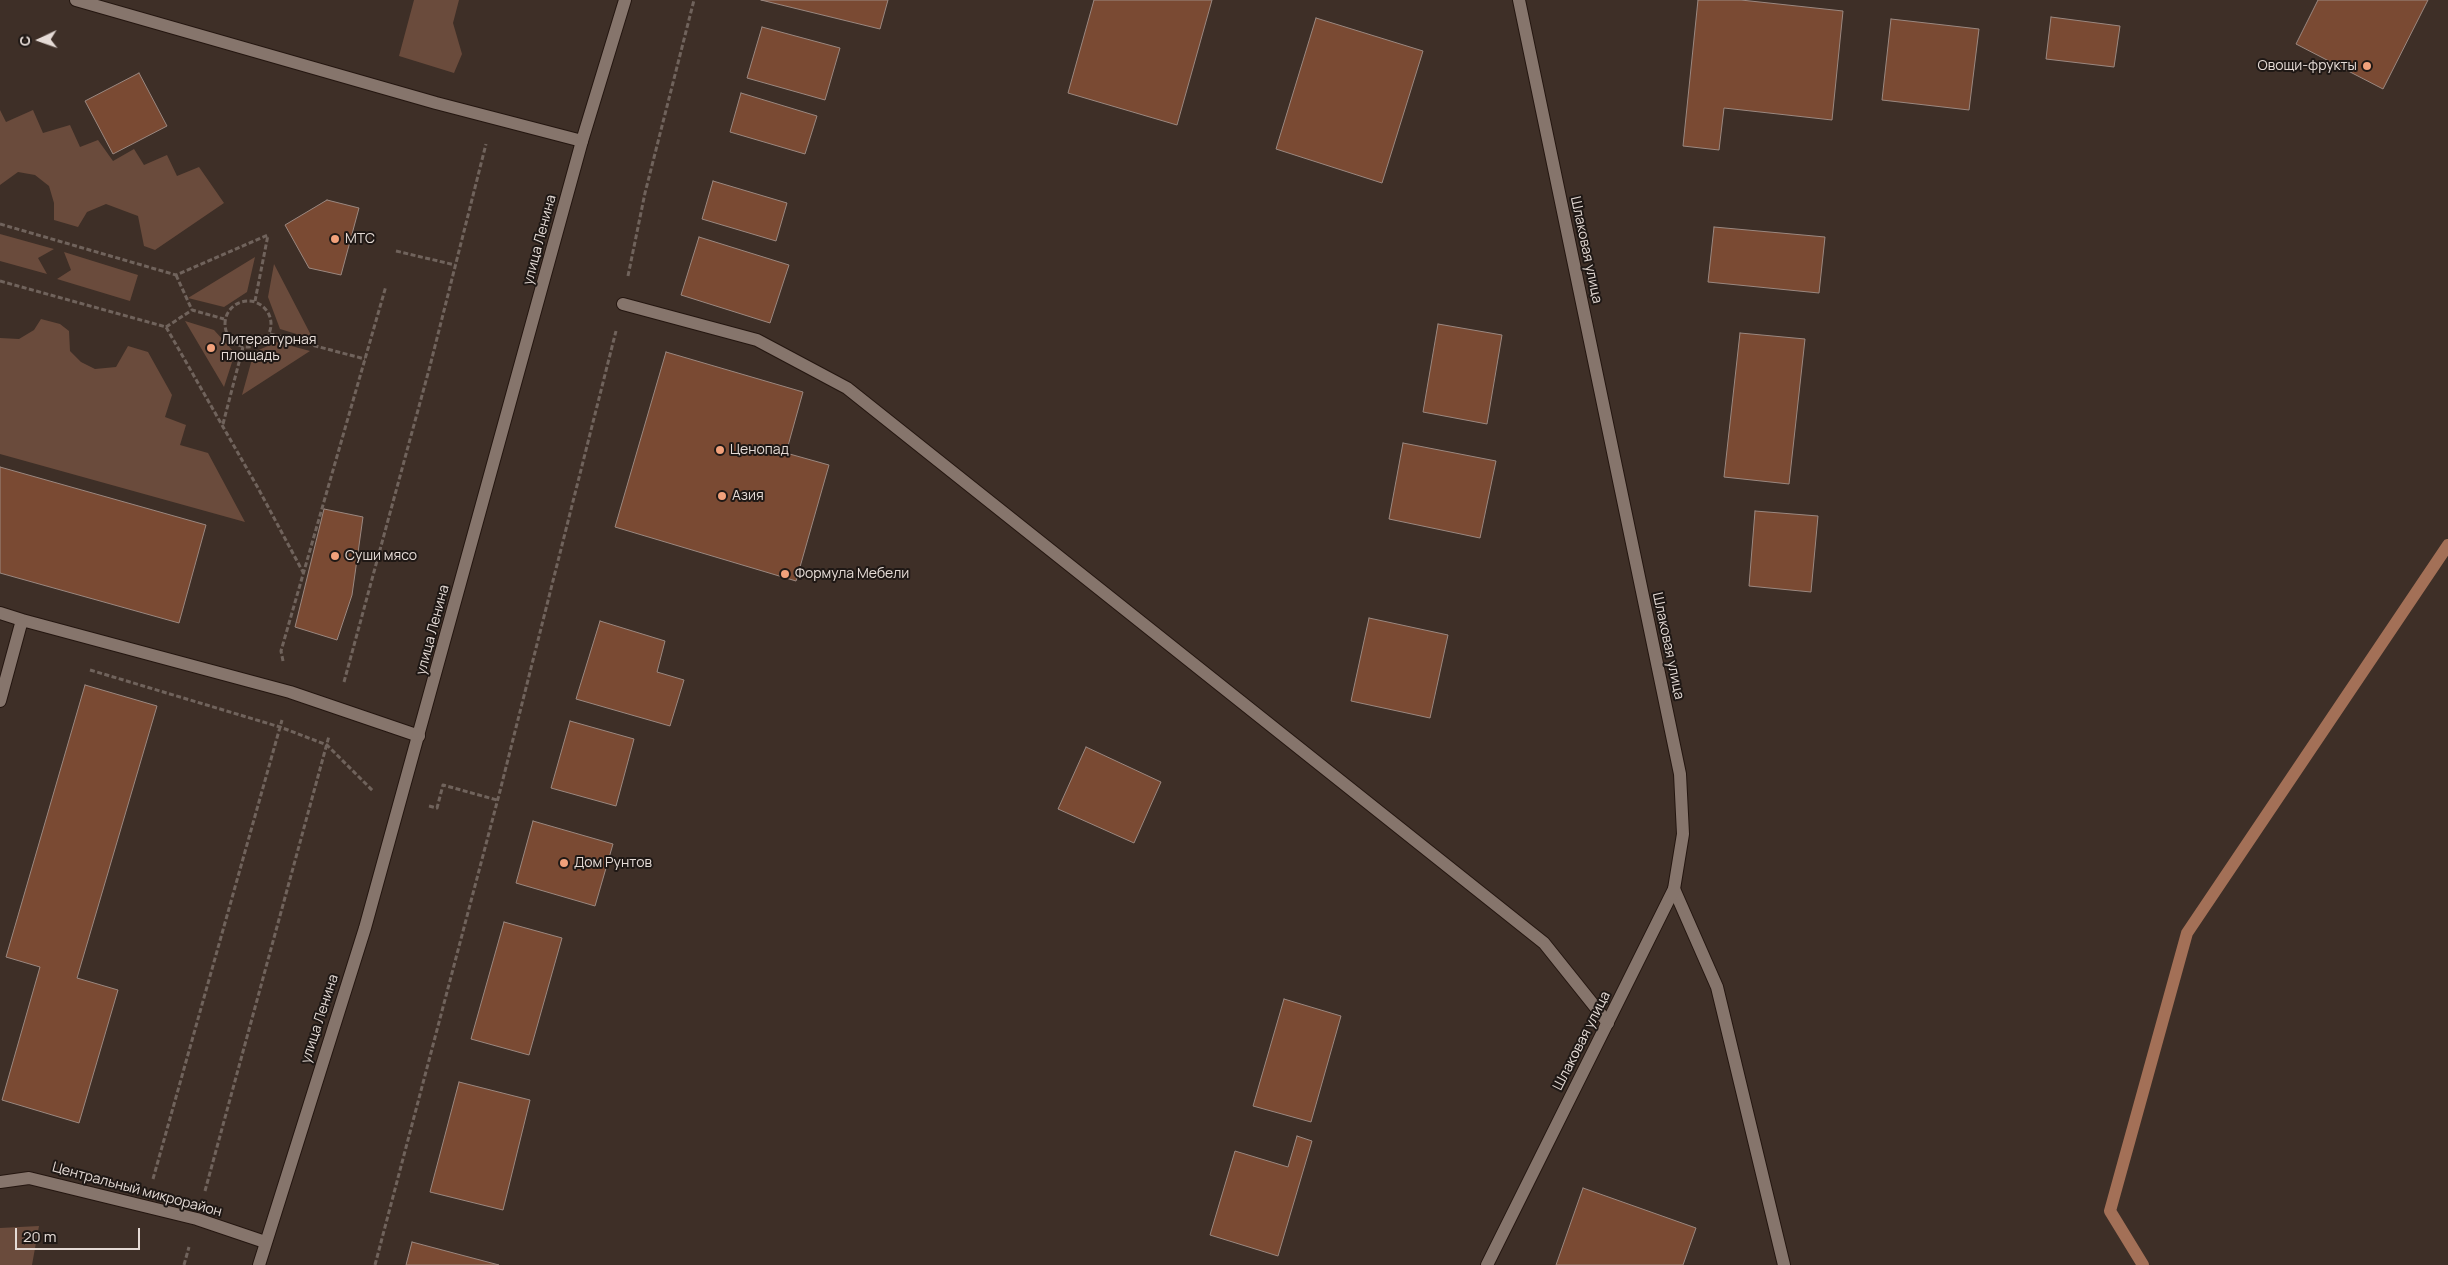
<!DOCTYPE html>
<html>
<head>
<meta charset="utf-8">
<style>
	body { margin:0 }
	#map { position:relative; width:2448px; height:1265px; overflow:hidden; background:#3e2f27; font-family:Manrope,sans-serif }
	canvas { display:block }
	.north { position:absolute; left:15px; top:15px; width:50px; height:50px; -webkit-text-stroke:4px #1f1815; paint-order:stroke; rotate:267deg; font-size:14px; font-weight:700; line-height:20px; text-align:center; color:#e5dbd6 }
	.north::after { content:''; display:block; margin:auto; width:18px; height:22px; background:#e5dbd6; clip-path:polygon(50% 0,100% 100%,50% 72%,0 100%) }
	.scale { position:absolute; left:15px; top:1228px; width:125px; height:22px; box-sizing:border-box; border:2px solid #e5dbd6; border-top:0; padding-left:6px; font-size:15px; line-height:18px; white-space:nowrap; color:#e5dbd6; -webkit-text-stroke:4px #1f1815; paint-order:stroke }
</style>
</head>
<body>
<div id="map">
<canvas width="2448" height="1265"></canvas>
<div class="north">С</div>
<div class="scale">20 m</div>
</div>
<script>
const g = document.querySelector('canvas').getContext('2d');
g.lineJoin = 'round';
function paint(path, color) { g.fillStyle = color; g.fill(path, 'evenodd'); }
const poly = rows => new Path2D(rows.map(r => 'M' + r).join(''));
function stroke(path, color, width, dash) { g.strokeStyle = color; g.lineWidth = width; g.lineCap = dash ? 'butt' : 'round'; g.setLineDash(dash || []); g.stroke(path); }
function label(font, color, halo, rows, align = 'center') {
  g.font = font + ' Manrope,sans-serif'; g.lineWidth = 4; g.setLineDash([]); g.textBaseline = 'middle'; g.strokeStyle = halo; g.fillStyle = color; for (const [text, x, y, turn = 0] of rows) {
    g.save(); g.translate(x, y); g.rotate((+turn || 0) * Math.PI / 180); g.textAlign = isNaN(turn) ? turn : align; if (halo) g.strokeText(text, 0, 0); g.fillText(text, 0, 0); g.restore();
  }
}
const green = poly([
	[414,0,459,0,453,23,462,54,454,73,399,56],
	[0,110,6,122,33,110,43,133,70,125,80,147,98,140,113,161,134,149,144,165,167,155,177,176,199,167,224,203,155,250,144,246,138,216,106,204,87,212,78,227,54,220,54,203,49,186,35,175,18,172,0,185],
	[0,234,54,249,38,258,47,274,0,261],
	[64,252,138,275,130,301,57,279,71,270],
	[255,257,247,292,224,307,188,298],
	[274,264,313,339,280,329,268,297],
	[41,319,60,324,69,331,70,351,81,362,95,369,116,367,128,346,148,352,172,395,165,417,186,425,180,445,208,453,245,522,0,454,0,338,19,339,34,330],
	[185,321,214,330,235,353,224,387],
	[277,342,310,351,242,395,254,352],
	[39,1226,32,1265,0,1265,0,1228]
]);
const stream = poly([
	[2143,1265,2110,1211,2187,933,2448,545]
]);
const building = poly([
	[761,0,888,0,880,29,761,0],
	[1094,0,1212,0,1177,125,1068,93,1094,0],
	[1698,0,1741,0,1843,11,1832,120,1724,108,1719,150,1683,146,1698,0],
	[2318,0,2428,0,2383,89,2296,44,2318,0],
	[2051,17,2120,26,2114,67,2046,59,2051,17],
	[1316,18,1423,51,1382,183,1276,149,1316,18],
	[1891,19,1979,29,1969,110,1882,100,1891,19],
	[762,27,840,48,825,100,747,78,762,27],
	[139,73,167,126,113,154,85,101,139,73],
	[741,93,817,116,805,154,730,132,741,93],
	[713,181,787,203,776,241,702,219,713,181],
	[327,200,359,208,341,275,309,268,285,225,327,200],
	[1714,227,1825,237,1819,293,1708,282,1714,227],
	[699,237,789,265,770,323,681,295,699,237],
	[1438,324,1502,335,1487,424,1423,412,1438,324],
	[1740,333,1805,339,1789,484,1724,477,1740,333],
	[666,352,803,392,786,453,829,465,796,581,615,527,666,352],
	[1403,443,1496,461,1480,538,1389,519,1403,443],
	[0,467,206,525,179,623,0,573,0,467],
	[324,509,363,517,352,595,337,640,295,627,324,509],
	[1755,511,1818,516,1811,592,1749,586,1755,511],
	[1369,618,1448,635,1430,718,1351,701,1369,618],
	[600,621,665,641,657,672,684,680,670,726,576,699,600,621],
	[85,685,157,706,77,978,118,990,79,1123,2,1100,40,967,6,957,85,685],
	[570,721,634,739,616,806,551,788,570,721],
	[1086,747,1161,782,1134,843,1058,809,1086,747],
	[533,821,613,844,595,906,516,883,533,821],
	[504,922,562,938,529,1055,471,1039,504,922],
	[1284,999,1341,1016,1311,1122,1253,1106,1284,999],
	[459,1082,530,1100,503,1210,430,1192,459,1082],
	[1297,1136,1312,1141,1278,1256,1210,1235,1235,1151,1288,1167,1297,1136],
	[1583,1188,1696,1228,1683,1265,1556,1265,1583,1188],
	[412,1242,499,1265,406,1265,412,1242]
]);
const path = poly([
	[0,224,176,275,268,235],
	[396,251,455,265],
	[176,275,192,310],
	[628,276,645,193,694,0],
	[0,281,166,327,258,488,304,574],
	[255,301,268,235],
	'225 324a23 23 0 1 1 46 0a23 23 0 1 1-46 0Z',
	[166,327,192,310,224,319],
	[270,334,365,359],
	[223,424,243,347],
	[283,661,281,651,386,286],
	[90,670,280,727,327,745,373,791],
	[344,682,430,366,486,144],
	[429,806,437,808,443,785,497,800],
	[153,1179,282,720],
	[205,1191,329,736],
	[184,1265,189,1247],
	[375,1265,500,791,616,331]
]);
const service = poly([
	[76,0,436,103,582,141],
	[623,304,757,340,847,388,1544,943,1608,1023],
	[0,613,22,620],
	[0,701,22,620,290,692,419,736],
	[1674,889,1717,987,1784,1265],
	[0,1182,29,1178,197,1219,265,1242]
]);
const minor = poly([
	[1487,1265,1674,889,1683,834,1680,774,1519,0]
]);
const secondary = poly([
	[259,1265,365,928,582,141,625,0]
]);
const markers = [
	[2367,66,5,"#f1a17b"],
	[335,239,5,"#f1a17b"],
	[211,348,5,"#f1a17b"],
	[720,450,5,"#f1a17b"],
	[722,496,5,"#f1a17b"],
	[335,556,5,"#f1a17b"],
	[785,574,5,"#f1a17b"],
	[564,863,5,"#f1a17b"]
];
const poiNames = [
	["Овощи-фрукты",2357,66,"right"],
	["МТС",345,239],
	["Литературная",221,340],
	["площадь",221,356],
	["Ценопад",730,450],
	["Азия",732,496],
	["Суши мясо",345,556],
	["Формула Мебели",795,574],
	["Дом Рунтов",574,863]
];
const streetNames = [
	["улица Ленина",540,240,-75],
	["Шлаковая улица",1586,250,78],
	["улица Ленина",433,630,-75],
	["Шлаковая улица",1668,646,78],
	["улица Ленина",320,1019,-72],
	["Шлаковая улица",1582,1041,-63],
	["Центральный микрорайон",137,1190,15]
];
paint(green, '#6a4b3c');
stroke(stream, '#a37057', 12);
paint(building, '#7a4a33');
stroke(building, '#9b8880', 1);
stroke(service, '#241610', 14);
stroke(minor, '#241610', 14);
stroke(secondary, '#241610', 14);
stroke(path, '#70635c', 3, [5, 2.5]);
stroke(service, '#86756c', 12);
stroke(minor, '#86756c', 12);
stroke(secondary, '#86756c', 12);
for (const [x, y, r, color] of markers) { const dot = new Path2D(); dot.arc(x, y, r, 0, 2 * Math.PI); g.fillStyle = color; g.fill(dot); stroke(dot, '#1f1815', 2); }
label('14px', '#e5dbd6', '#1f1815', poiNames, 'left');
label('14px', '#e5dbd6', '#1f1815', streetNames);
</script>
</body>
</html>
